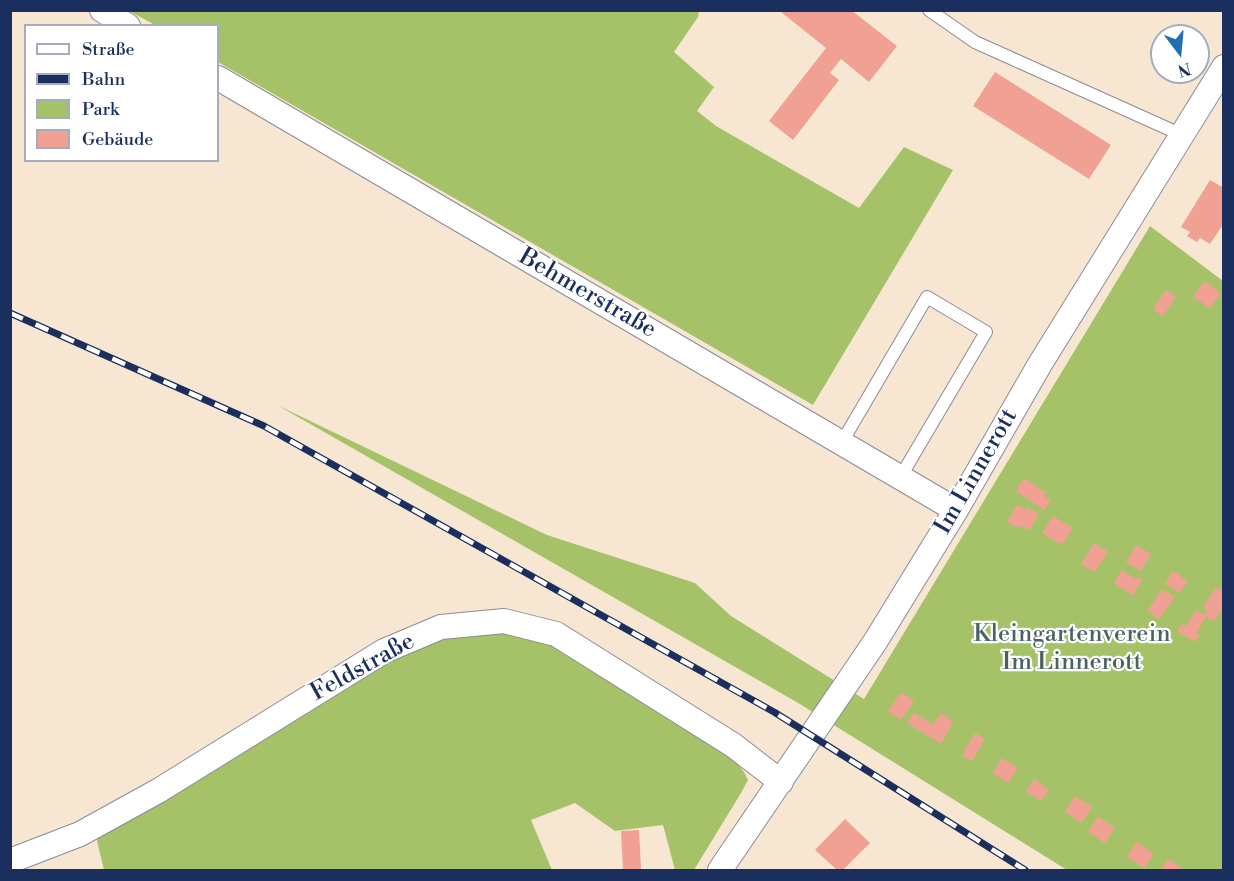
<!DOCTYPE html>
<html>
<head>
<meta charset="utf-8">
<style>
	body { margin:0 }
	#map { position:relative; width:1234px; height:881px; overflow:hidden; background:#f7e7d2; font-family:"Libre Bodoni",serif }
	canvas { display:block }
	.frame { position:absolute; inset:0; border:12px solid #1b2f5e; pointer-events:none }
	.legend { position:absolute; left:24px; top:24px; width:195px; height:138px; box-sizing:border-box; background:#fff; border:2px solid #a4acbf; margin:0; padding:8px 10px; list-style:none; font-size:18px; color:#1b2f5e }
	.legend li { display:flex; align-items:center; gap:12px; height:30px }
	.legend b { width:30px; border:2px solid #a4acbf }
	.north { position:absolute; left:1150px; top:24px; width:60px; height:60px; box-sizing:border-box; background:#fff; border:2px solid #a4acbf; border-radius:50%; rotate:164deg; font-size:16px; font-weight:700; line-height:24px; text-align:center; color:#1b2f5e }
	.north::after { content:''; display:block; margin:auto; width:21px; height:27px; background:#1f6fb2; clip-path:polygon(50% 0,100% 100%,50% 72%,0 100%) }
</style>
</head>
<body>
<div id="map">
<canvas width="1234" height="881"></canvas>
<div class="frame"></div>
<ul class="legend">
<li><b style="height:8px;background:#fff"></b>Straße</li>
<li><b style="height:8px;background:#1b2f5e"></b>Bahn</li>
<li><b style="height:16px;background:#a6c269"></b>Park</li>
<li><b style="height:16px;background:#f0a194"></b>Gebäude</li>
</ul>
<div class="north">N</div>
</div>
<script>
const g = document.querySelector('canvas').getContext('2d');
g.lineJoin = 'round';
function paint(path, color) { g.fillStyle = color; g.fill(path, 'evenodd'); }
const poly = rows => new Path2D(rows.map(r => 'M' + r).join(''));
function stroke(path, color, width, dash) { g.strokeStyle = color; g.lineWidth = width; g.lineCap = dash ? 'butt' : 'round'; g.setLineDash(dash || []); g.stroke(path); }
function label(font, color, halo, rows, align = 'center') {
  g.font = font + ' "Libre Bodoni",serif'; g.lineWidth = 4.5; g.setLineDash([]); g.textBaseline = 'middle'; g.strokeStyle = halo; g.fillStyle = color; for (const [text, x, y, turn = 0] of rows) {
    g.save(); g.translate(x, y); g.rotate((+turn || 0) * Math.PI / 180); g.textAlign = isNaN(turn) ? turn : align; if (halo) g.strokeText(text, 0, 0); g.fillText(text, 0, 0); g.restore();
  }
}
const green = poly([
	[129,11,699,11,698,17,674,52,714,87,697,111,716,126,859,208,904,147,953,170,813,405,218,62,218,26,155,25],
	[1150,226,1223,281,1223,870,1067,870,800,704,277,405,547,535,695,583,731,616,864,699],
	[506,628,563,646,671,713,736,762,744,772,748,780,741,793,694,870,675,870,663,825,615,831,575,803,531,820,552,870,104,870,97,841,100,832,339,685,432,639]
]);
const building = poly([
	[782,10,851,10,897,46,869,82,841,59,830,73,839,80,793,140,769,121,826,48,781,12],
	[995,72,1111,145,1089,179,973,106],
	[1210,180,1224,188,1224,223,1210,244,1200,238,1197,242,1187,236,1190,232,1181,227],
	[1204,281,1221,293,1210,308,1193,297],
	[1166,290,1176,297,1163,316,1155,311,1154,307],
	[1024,478,1046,493,1044,496,1051,500,1044,510,1016,491],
	[1017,505,1026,510,1027,507,1039,514,1030,530,1019,526,1018,528,1007,522],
	[1053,516,1073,528,1062,545,1042,533],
	[1094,543,1108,552,1095,572,1081,564],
	[1136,545,1151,554,1141,571,1126,562],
	[1122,570,1136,579,1139,577,1143,579,1133,595,1114,583],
	[1173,571,1188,581,1179,593,1165,583],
	[1216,587,1224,592,1224,607,1214,621,1206,617,1196,633,1200,635,1195,642,1177,631,1182,624,1186,626,1196,610,1204,615,1207,610,1203,607],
	[1162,589,1175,597,1159,619,1147,611],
	[901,692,914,701,901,720,888,711],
	[914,713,933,725,941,713,953,722,941,744,907,723],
	[975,733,985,739,972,761,962,755],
	[1001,758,1018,768,1008,783,993,773],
	[1034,779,1049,790,1041,801,1026,791],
	[1075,796,1092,807,1082,823,1065,812],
	[1098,817,1115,828,1105,843,1088,832],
	[845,819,870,843,843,870,837,870,815,850],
	[639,830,641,870,623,870,621,831],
	[1136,842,1154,854,1144,868,1127,857],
	[1168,859,1182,868,1181,870,1161,870]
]);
const service = poly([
	[929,10,975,42,1180,134],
	[842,442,927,297,986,332,901,476]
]);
const minor = poly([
	[102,10,128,26],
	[218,78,956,510],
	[10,861,80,834,158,791,384,651,441,627,504,621,556,634,733,745,781,782],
	[720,870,875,642,956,510,1040,364,1224,67]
]);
const rail = poly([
	[10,313,264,426,774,712,1025,870]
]);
const streetNames = [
	["Behmerstraße",587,294,30],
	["Im Linnerott",977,472,-60],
	["Feldstraße",363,668,-29]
];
const parkNames = [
	["Kleingartenverein",1072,635],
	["Im Linnerott",1072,663]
];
paint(green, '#a6c269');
paint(building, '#f0a194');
stroke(service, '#898b98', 14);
stroke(minor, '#898b98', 26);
stroke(service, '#fff', 12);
stroke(minor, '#fff', 24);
stroke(rail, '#1b2f5e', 7);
stroke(rail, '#fff', 4.5, [14]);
label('24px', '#1b2f5e', '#fff', streetNames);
label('24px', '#4c6262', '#fff', parkNames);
</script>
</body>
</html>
